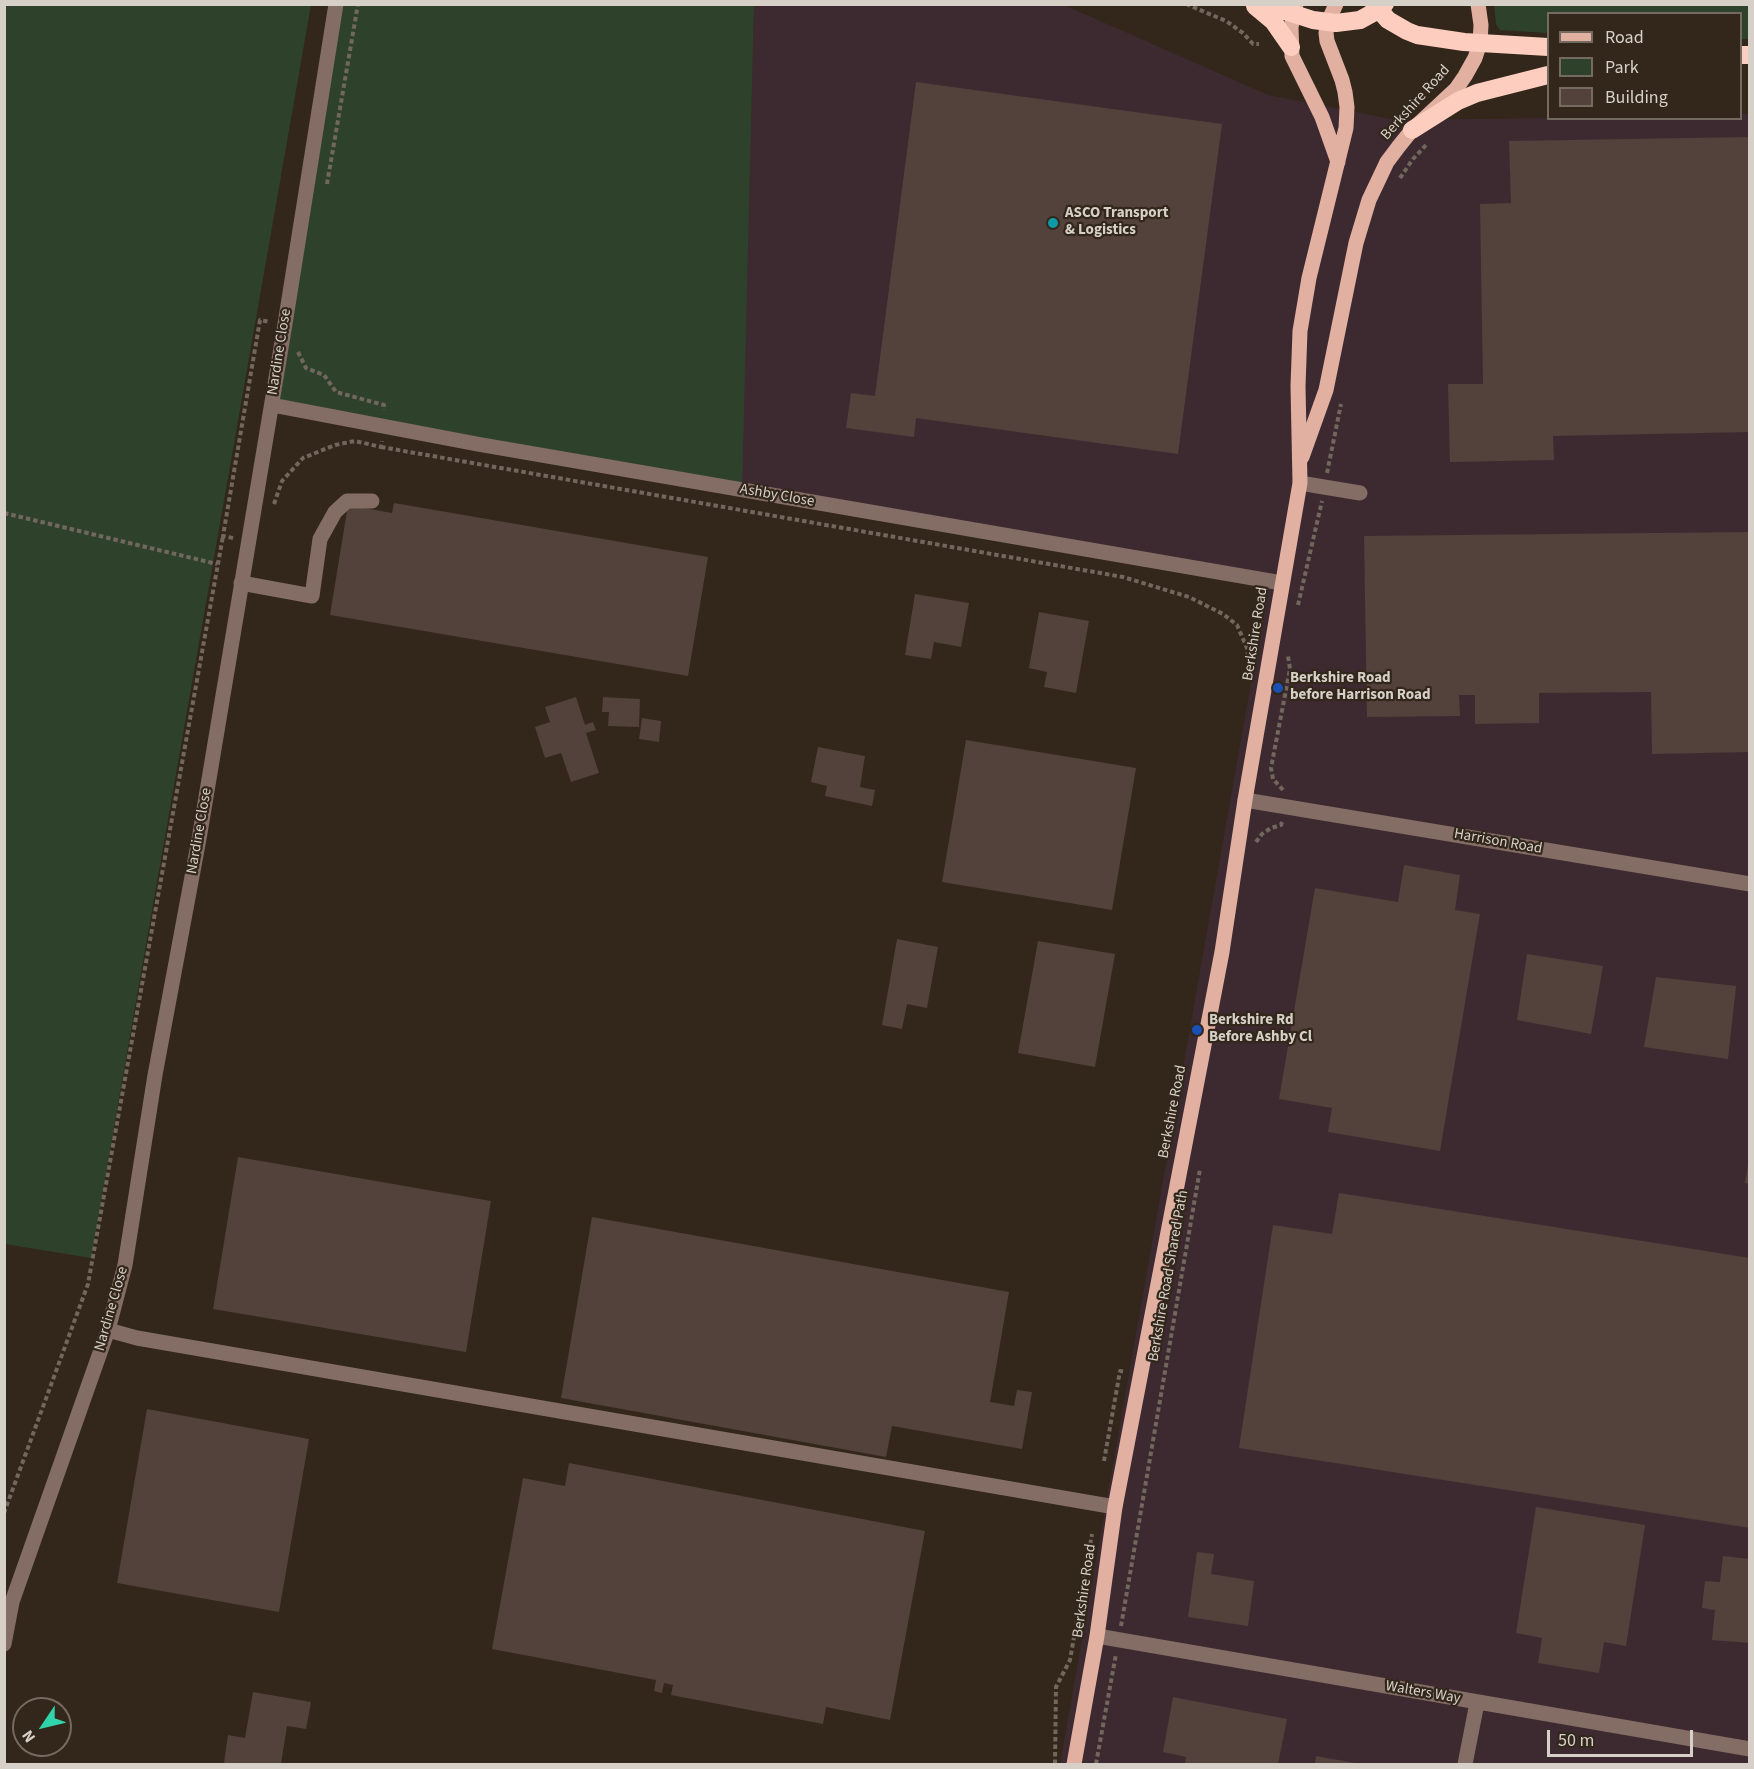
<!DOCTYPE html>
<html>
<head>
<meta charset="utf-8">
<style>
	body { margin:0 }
	#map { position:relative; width:1754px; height:1769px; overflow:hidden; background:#32271a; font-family:"Source Sans 3",sans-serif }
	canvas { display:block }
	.frame { position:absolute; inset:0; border:6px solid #d7d0c8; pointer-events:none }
	.legend { position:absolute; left:1547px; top:12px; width:195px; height:108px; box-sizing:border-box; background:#32271a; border:2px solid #746b60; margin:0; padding:8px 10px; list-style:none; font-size:18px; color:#d7d0c8 }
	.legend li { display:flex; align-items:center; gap:12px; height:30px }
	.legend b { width:30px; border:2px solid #746b60 }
	.north { position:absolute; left:12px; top:1697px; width:60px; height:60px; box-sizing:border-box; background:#32271a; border:2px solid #746b60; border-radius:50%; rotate:235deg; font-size:16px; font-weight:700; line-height:24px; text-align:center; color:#d7d0c8 }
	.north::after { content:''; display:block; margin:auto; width:21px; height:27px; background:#30d4aa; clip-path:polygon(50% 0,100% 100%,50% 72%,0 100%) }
	.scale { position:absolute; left:1547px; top:1730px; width:146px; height:27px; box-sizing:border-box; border:3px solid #d7d0c8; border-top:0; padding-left:8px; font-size:18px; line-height:21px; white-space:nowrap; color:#d7d0c8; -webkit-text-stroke:4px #32271a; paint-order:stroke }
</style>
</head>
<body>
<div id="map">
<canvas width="1754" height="1769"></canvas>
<div class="frame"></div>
<ul class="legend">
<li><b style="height:8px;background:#e1b0a0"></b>Road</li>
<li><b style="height:16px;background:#2e422b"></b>Park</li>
<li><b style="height:16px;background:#53413b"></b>Building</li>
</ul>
<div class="north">N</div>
<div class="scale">50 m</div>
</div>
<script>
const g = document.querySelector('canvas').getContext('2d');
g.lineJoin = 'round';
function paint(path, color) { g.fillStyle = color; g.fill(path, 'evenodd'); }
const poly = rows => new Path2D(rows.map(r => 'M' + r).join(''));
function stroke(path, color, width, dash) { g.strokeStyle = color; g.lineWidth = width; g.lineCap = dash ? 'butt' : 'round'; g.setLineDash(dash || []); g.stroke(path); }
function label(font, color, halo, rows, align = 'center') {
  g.font = font + ' "Source Sans 3",sans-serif'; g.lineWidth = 4.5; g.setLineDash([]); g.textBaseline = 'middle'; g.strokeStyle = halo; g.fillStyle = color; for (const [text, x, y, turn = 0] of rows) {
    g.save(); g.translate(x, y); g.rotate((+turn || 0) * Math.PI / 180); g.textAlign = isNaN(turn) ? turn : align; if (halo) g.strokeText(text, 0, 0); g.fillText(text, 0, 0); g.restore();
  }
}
const industrial = poly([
	[754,5,1064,5,1268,95,1396,120,1548,118,1740,118,1741,114,1749,114,1749,1764,1060,1764,1269,581,741,491]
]);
const green = poly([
	[4,5,311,5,91,1258,5,1244],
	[336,5,754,5,742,490,272,405],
	[1494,5,1749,5,1749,39,1741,39,1740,14,1548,14,1548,33,1500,30,1496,24]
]);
const building = poly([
	[916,82,1222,124,1178,454,916,418,914,437,846,428,851,393,875,396],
	[1750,137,1750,432,1553,436,1554,460,1450,462,1448,384,1483,384,1480,204,1511,203,1509,141],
	[394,503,708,557,688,676,330,615,348,505,392,513],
	[1750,532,1750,752,1652,754,1651,692,1539,693,1539,723,1475,724,1475,695,1459,695,1460,716,1367,717,1364,536],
	[915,594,969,603,961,647,934,642,931,659,905,655],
	[1039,612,1089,621,1076,693,1044,687,1047,672,1029,668],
	[576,697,585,725,593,722,596,730,586,733,599,773,571,782,561,753,545,758,535,727,550,722,545,707],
	[603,697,640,699,639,727,608,726,609,712,602,712],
	[642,718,661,721,659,742,639,739],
	[966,740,1136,768,1112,910,942,882],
	[818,747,865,756,860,787,875,790,872,806,825,796,827,786,811,782],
	[1404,865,1460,875,1455,910,1480,914,1440,1151,1328,1132,1332,1108,1279,1099,1315,888,1398,902],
	[897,939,938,947,927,1008,907,1004,902,1029,882,1025],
	[1038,941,1115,954,1095,1067,1018,1053],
	[1527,954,1603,966,1591,1034,1517,1020],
	[1656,977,1736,986,1728,1059,1644,1047],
	[238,1157,491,1201,466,1352,213,1309],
	[1748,1165,1750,1165,1750,1184,1745,1183],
	[1339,1193,1750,1258,1750,1528,1239,1448,1273,1225,1332,1234],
	[592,1217,1009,1292,990,1402,1014,1406,1017,1390,1032,1392,1022,1449,892,1426,886,1457,561,1398],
	[147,1409,309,1439,279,1612,117,1583],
	[569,1463,925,1531,890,1720,826,1707,823,1724,671,1695,673,1685,664,1683,662,1693,654,1691,656,1680,492,1649,523,1478,565,1486],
	[1536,1507,1645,1525,1626,1646,1604,1642,1599,1673,1538,1663,1542,1638,1516,1633],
	[1197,1552,1214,1554,1211,1574,1254,1581,1248,1626,1188,1617],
	[1723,1556,1750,1559,1750,1643,1712,1640,1715,1610,1702,1608,1705,1581,1720,1582],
	[253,1692,311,1702,306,1729,287,1726,281,1764,224,1763,228,1735,245,1738],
	[1173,1697,1287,1719,1278,1764,1185,1764,1186,1757,1163,1752],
	[1316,1756,1355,1763,1355,1764,1315,1764]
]);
const path = poly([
	[1186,4,1226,21,1243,33,1253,44,1259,44],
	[1400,178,1413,159,1427,144],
	[327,184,358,4],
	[298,352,306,368,324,375,336,392,384,405,384,410],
	[381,447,1123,577,1189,597,1223,614,1237,625,1247,648,1249,668],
	[1327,473,1341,404],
	[274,504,282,481,303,458,335,445,355,441,381,447,382,441],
	[4,513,217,564],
	[233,538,223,536,260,320,270,322],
	[1298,605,1322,501],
	[1283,790,1273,779,1271,768,1290,669,1288,656],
	[1256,842,1262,834,1271,828,1281,825,1282,822],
	[1104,1461,1120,1371,1126,1372],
	[4,1513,88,1284,223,536],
	[1121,1626,1200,1169],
	[1055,1764,1056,1687,1070,1660,1092,1534],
	[1096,1764,1116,1654]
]);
const minor = poly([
	[272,405,477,444,1282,583],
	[1300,483,1360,493],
	[241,583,312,596,320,539,335,512,347,501,372,501],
	[1245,800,1750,884],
	[108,1330,137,1338,1115,1507],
	[1097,1636,1750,1749],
	[4,1644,12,1602,108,1330,125,1265,155,1075,199,839,285,324,336,4],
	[1465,1764,1477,1703]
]);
const major = poly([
	[1296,4,1291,27,1292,56,1322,117,1338,162],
	[1302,457,1326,390,1356,243,1369,200,1387,162,1399,146,1412,130,1456,89,1465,76,1475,58,1480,43,1481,25,1478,4],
	[1074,1764,1097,1636,1115,1507,1222,952,1245,800,1300,483,1298,386,1300,331,1309,278,1346,128,1347,107,1345,92,1342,80,1327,41,1326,33,1328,22,1336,4]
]);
const highway = poly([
	[1263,4,1313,20,1336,23,1360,20,1380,9,1385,4],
	[1374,4,1388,20,1407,31,1417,35,1464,42,1548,47],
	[1255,6,1273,21,1291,47],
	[1740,55,1750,55],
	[1412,130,1458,101,1477,93,1548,75]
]);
const markers = [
	[1053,223,6,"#0f9aa8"],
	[1278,688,6,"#1a4fb4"],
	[1197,1030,6,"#1a4fb4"]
];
const streetNames = [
	["Berkshire Road",1416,103,-48],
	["Nardine Close",280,352,-81],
	["Ashby Close",777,496,10],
	["Berkshire Road",1256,634,-81],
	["Nardine Close",200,831,-80],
	["Harrison Road",1498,842,10],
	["Berkshire Road",1173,1112,-79],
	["Berkshire Road Shared Path",1169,1276,-80],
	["Nardine Close",112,1309,-74],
	["Berkshire Road",1085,1591,-82],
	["Walters Way",1423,1693,10]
];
const poiNames = [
	["ASCO Transport",1065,214],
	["& Logistics",1065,231],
	["Berkshire Road",1290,679],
	["before Harrison Road",1290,696],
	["Berkshire Rd",1209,1021],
	["Before Ashby Cl",1209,1038]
];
paint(industrial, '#3d2a31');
paint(green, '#2e422b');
paint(building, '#53413b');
stroke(path, '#71675c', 4, [4.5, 3]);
stroke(minor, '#846d65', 15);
stroke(major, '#e1b0a0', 15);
stroke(highway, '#fdcebf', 18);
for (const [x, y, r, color] of markers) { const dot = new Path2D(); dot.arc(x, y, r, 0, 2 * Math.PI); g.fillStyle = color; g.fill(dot); stroke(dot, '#32271a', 2); }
label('15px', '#d7d0c8', '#32271a', streetNames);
label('bold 15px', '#d7d0c8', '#32271a', poiNames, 'left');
</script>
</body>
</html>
